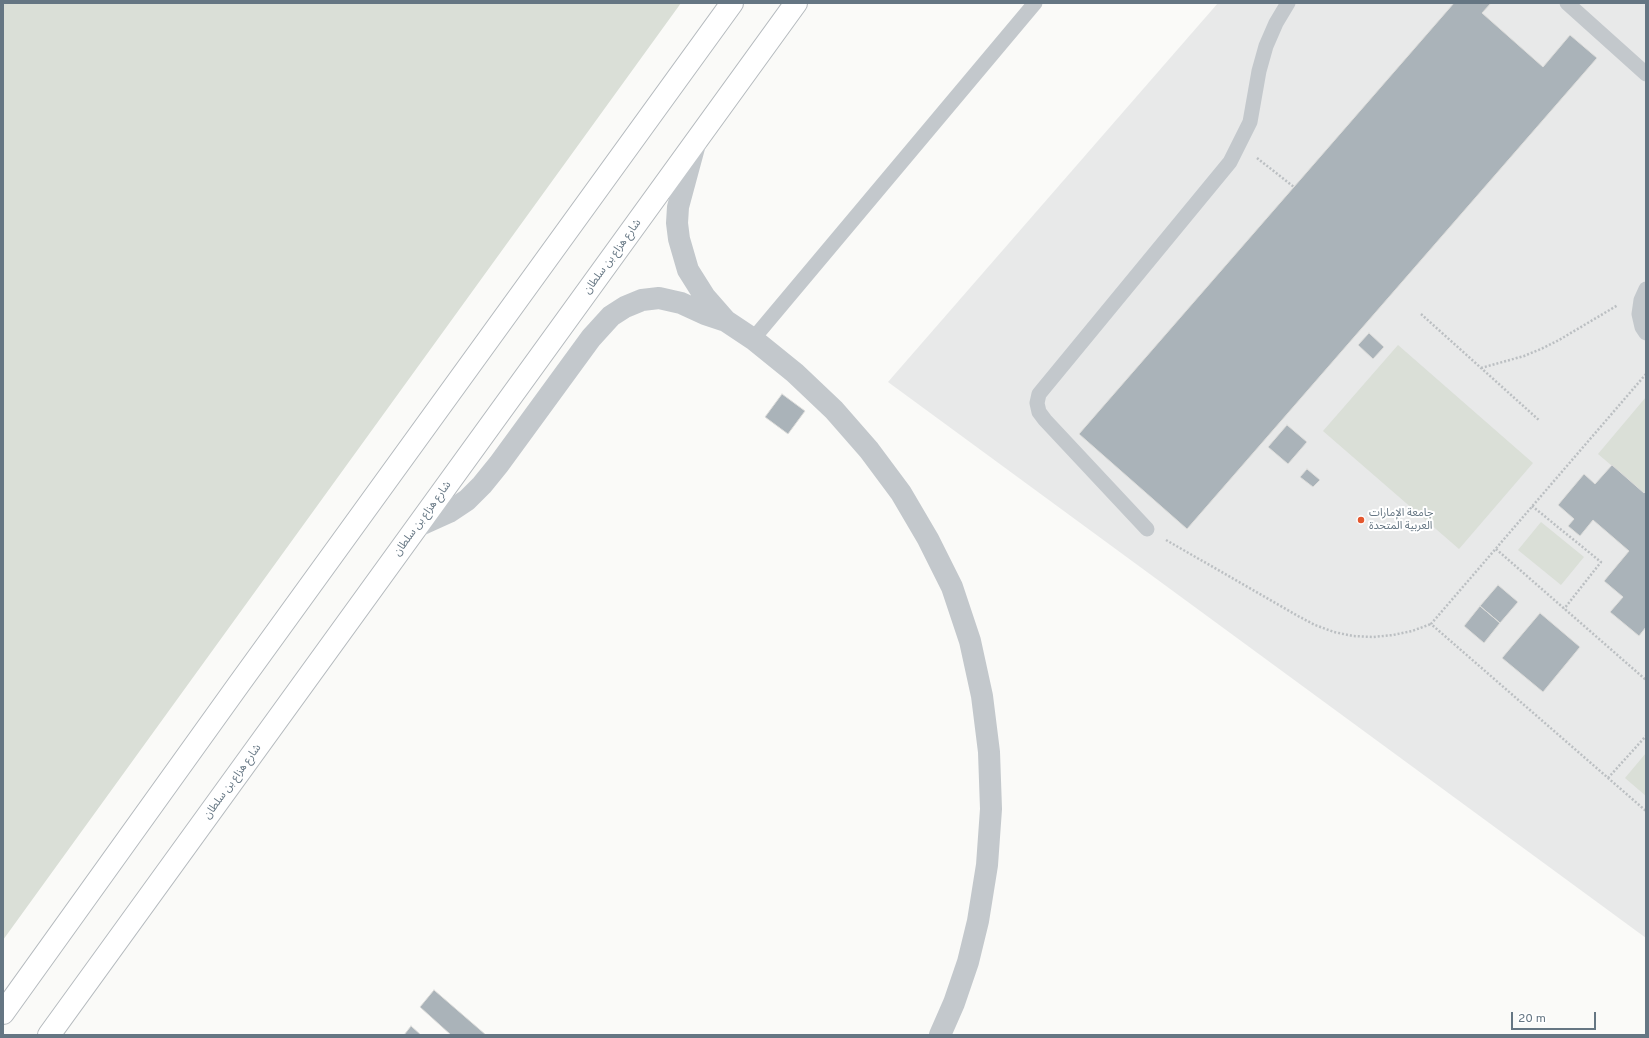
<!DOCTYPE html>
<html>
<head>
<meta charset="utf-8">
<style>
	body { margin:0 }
	#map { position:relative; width:1649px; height:1038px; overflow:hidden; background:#fafaf8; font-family:Overpass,sans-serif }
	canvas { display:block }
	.frame { position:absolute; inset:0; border:4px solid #657683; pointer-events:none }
	.scale { position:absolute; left:1511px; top:1012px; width:85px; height:18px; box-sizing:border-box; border:2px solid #657683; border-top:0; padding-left:5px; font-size:12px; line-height:14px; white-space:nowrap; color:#657683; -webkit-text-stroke:3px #fff; paint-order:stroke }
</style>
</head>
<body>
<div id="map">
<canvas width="1649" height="1038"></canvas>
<div class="frame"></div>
<div class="scale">20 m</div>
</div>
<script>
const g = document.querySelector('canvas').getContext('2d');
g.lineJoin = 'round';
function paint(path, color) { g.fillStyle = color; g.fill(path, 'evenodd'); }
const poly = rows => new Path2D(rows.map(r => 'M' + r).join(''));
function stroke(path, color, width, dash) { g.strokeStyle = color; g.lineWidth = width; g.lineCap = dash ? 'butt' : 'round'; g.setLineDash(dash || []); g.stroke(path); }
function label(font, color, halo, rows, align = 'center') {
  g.font = font + ' Overpass,"Noto Sans Arabic",sans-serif'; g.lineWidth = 4; g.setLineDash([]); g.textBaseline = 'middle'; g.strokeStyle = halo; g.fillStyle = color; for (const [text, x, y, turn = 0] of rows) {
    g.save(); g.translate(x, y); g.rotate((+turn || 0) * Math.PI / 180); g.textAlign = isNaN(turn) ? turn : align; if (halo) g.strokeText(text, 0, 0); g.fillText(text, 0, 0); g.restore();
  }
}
const built = poly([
	[1218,3,1646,3,1646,938,888,382]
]);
const green = poly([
	[3,3,681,3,3,940],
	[1398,345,1533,463,1459,549,1323,431],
	[1646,397,1646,491,1644,493,1598,454],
	[1541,522,1584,557,1561,585,1518,550],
	[1646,753,1646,796,1625,778]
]);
const building = poly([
	[1454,3,1491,3,1482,13,1543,67,1570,35,1597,58,1187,529,1079,434,1454,3],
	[1369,333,1384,347,1373,359,1358,345,1369,333],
	[782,394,805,411,788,434,765,417,782,394],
	[1287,425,1307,442,1288,464,1268,447,1287,425],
	[1612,465,1644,493,1646,491,1646,627,1639,636,1610,612,1623,597,1604,581,1629,551,1593,520,1580,536,1568,526,1574,519,1558,505,1584,474,1595,484,1612,465],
	[1307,469,1320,480,1313,487,1300,477,1307,469],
	[1498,585,1518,602,1500,623,1480,606,1498,585],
	[1480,606,1500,623,1484,643,1464,626,1480,606],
	[1540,613,1580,647,1543,692,1502,658,1540,613],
	[434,990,486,1035,451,1035,420,1007,434,990],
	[411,1026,421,1035,404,1035,411,1026]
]);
const path = poly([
	[1257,158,1294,187],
	[1421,314,1540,421],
	[1481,368,1524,356,1541,349,1559,340,1618,305],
	[1646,374,1431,624,1646,811],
	[1532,506,1601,562,1564,609],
	[1166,540,1298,616,1315,625,1334,632,1353,636,1373,637,1393,635,1412,631,1431,624],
	[1496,549,1646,680],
	[1608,778,1646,736]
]);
const lane = poly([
	[1567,3,1646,74],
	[1646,289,1641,300,1639,314,1642,327,1646,333],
	[753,339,1035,3],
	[1147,529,1045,420,1039,412,1037,403,1039,394,1230,162,1250,122,1259,71,1266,46,1276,23,1288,3]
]);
const street = poly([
	[695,144,678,207,677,223,679,239,688,270,705,297,726,321,753,339,795,373,834,410,869,450,901,493,928,539,952,587,970,641,982,696,989,752,991,809,987,865,978,921,968,962,954,1003,940,1035],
	[418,526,449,512,467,500,482,485,499,464,591,338,611,316,625,307,642,300,659,298,681,303,705,314,723,320]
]);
const primary = poly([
	[3,1013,239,684,732,3],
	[49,1035,796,3]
]);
const markers = [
	[1361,520,4,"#e4572e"]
];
const streetNames = [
	["شارع هزاع بن سلطان",613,257,-54],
	["شارع هزاع بن سلطان",423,519,-54],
	["شارع هزاع بن سلطان",233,782,-54]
];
const poiNames = [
	["جامعة الإمارات",1369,514],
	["العربية المتحدة",1369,527]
];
paint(built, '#e8e9e9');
paint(green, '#dadfd7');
paint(building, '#aab3b9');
stroke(building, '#dcdcda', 1);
stroke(primary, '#b5babe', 24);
stroke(path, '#bbbfc2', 2.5, [2, 2]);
stroke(lane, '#c3c8cc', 15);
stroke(street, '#c3c8cc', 22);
stroke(primary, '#fff', 22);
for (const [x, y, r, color] of markers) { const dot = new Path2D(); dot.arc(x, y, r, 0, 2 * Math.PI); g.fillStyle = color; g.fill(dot); stroke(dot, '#fff', 1.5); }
label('11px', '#657683', '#fff', streetNames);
label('11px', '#657683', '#fff', poiNames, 'left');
</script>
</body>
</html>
